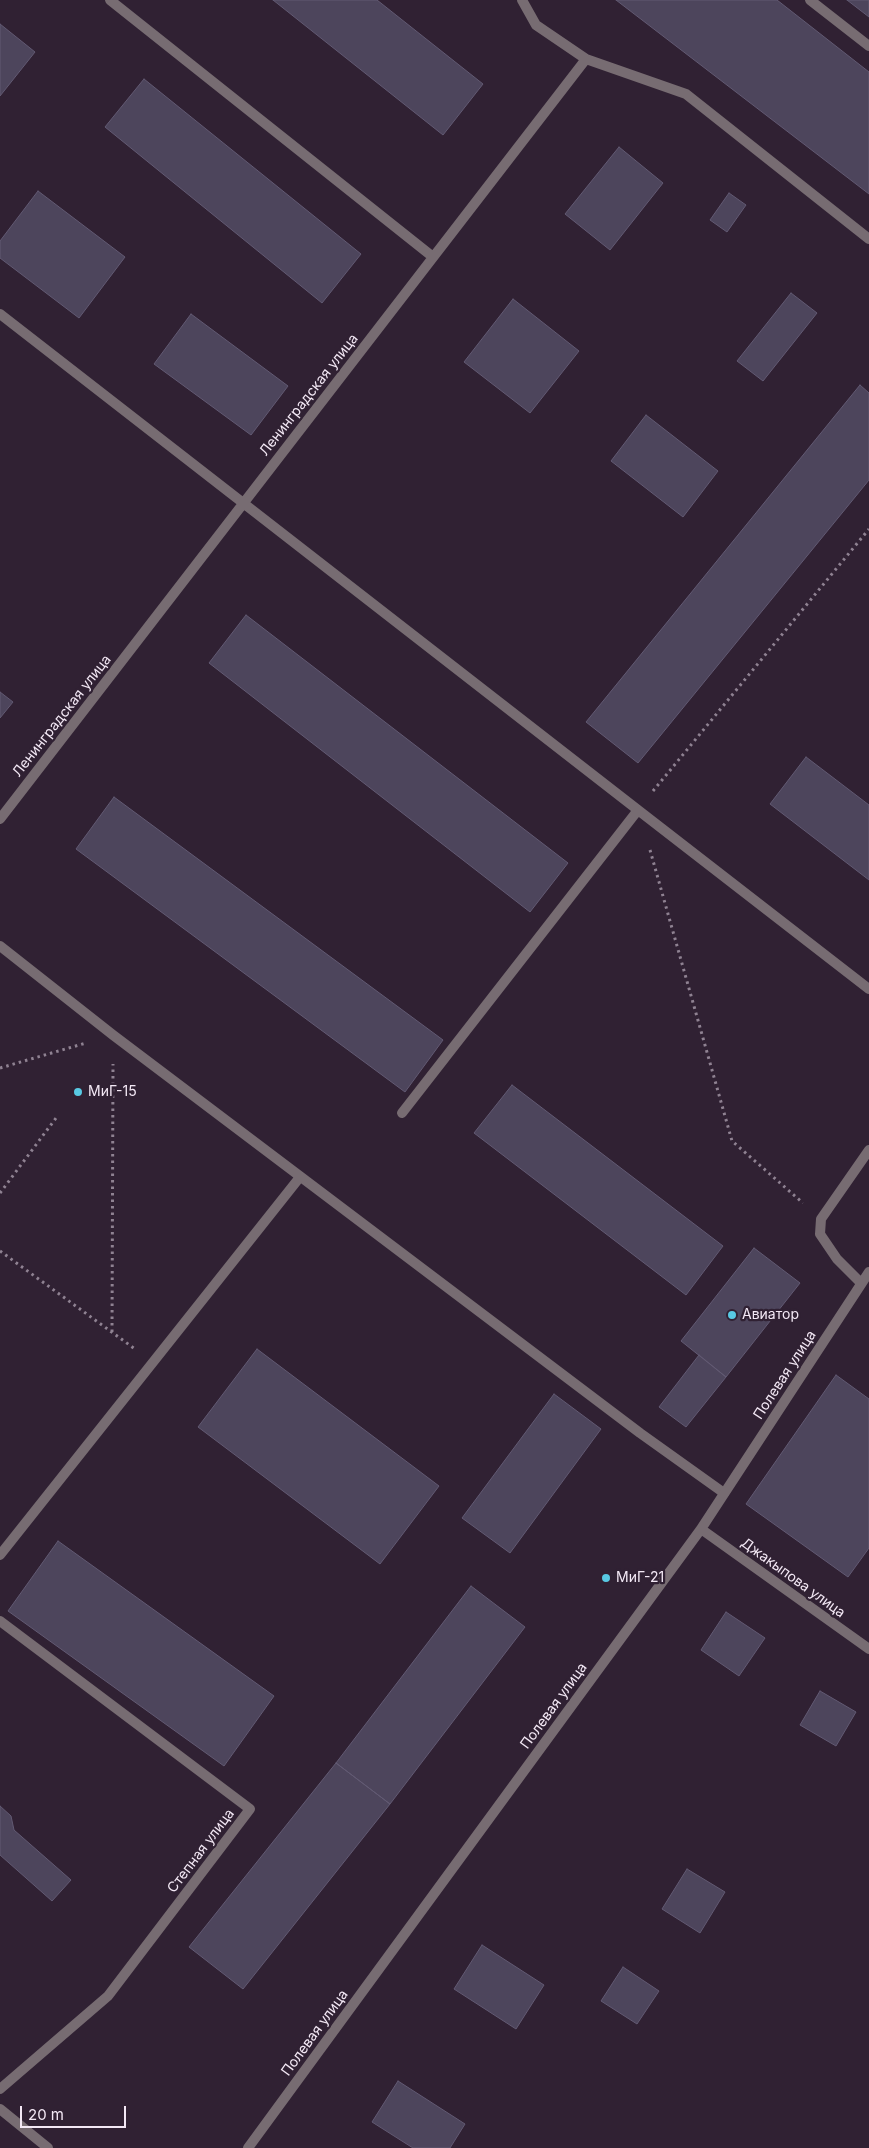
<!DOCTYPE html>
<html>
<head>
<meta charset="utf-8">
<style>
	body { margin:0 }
	#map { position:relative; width:869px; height:2148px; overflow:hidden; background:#302133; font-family:Inter,sans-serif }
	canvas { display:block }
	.scale { position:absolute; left:20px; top:2106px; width:106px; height:22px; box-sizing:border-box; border:2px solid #f3e8f5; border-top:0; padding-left:6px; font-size:15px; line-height:18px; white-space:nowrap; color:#f3e8f5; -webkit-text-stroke:4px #302133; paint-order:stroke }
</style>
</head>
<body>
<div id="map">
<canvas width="869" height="2148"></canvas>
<div class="scale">20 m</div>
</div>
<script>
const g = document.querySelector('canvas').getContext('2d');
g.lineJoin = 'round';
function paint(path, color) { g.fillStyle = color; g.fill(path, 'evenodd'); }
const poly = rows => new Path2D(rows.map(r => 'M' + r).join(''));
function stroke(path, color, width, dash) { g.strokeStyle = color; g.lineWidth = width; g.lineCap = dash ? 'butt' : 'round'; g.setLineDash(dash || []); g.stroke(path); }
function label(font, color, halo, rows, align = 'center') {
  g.font = font + ' Inter,sans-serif'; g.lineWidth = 4.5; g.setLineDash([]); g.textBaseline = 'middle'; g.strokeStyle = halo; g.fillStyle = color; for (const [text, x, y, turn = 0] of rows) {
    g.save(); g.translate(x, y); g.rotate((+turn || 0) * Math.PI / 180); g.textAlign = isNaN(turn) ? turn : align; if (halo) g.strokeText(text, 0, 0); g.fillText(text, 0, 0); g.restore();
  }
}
const building = poly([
	[273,0,377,0,483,84,443,135,273,0],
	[616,0,777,0,869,72,869,194,616,0],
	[847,0,869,0,869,17,847,0],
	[0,24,35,52,0,96,0,24],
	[144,79,361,254,322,303,105,127,144,79],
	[619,147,663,183,610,250,565,214,619,147],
	[38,191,125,257,79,318,0,258,0,241,38,191],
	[729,193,746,205,727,232,710,220,729,193],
	[791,293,817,313,763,381,737,361,791,293],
	[513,299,579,351,530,413,464,362,513,299],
	[191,314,288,386,251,435,154,364,191,314],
	[860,385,869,393,869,480,638,763,586,722,860,385],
	[646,415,718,471,683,517,611,461,646,415],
	[246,615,568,863,530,912,209,663,246,615],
	[0,692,13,702,0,718,0,692],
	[806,757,869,805,869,880,770,804,806,757],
	[114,797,443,1040,405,1092,76,849,114,797],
	[512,1085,723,1246,686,1295,474,1133,512,1085],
	[754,1248,800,1283,726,1377,681,1341,754,1248],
	[257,1349,439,1486,380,1564,198,1427,257,1349],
	[699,1355,726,1377,686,1427,659,1407,699,1355],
	[836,1375,869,1399,869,1548,848,1577,746,1504,836,1375],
	[554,1394,601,1429,510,1553,462,1518,554,1394],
	[58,1541,274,1696,224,1766,8,1611,58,1541],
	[471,1586,525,1627,390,1804,336,1763,471,1586],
	[726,1612,765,1638,739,1676,701,1650,726,1612],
	[820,1691,856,1712,836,1746,800,1725,820,1691],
	[336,1763,390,1804,243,1989,189,1947,336,1763],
	[0,1806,11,1816,14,1830,71,1880,52,1901,0,1855,0,1806],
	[687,1869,725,1892,700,1933,662,1909,687,1869],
	[482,1945,544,1985,516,2029,454,1989,482,1945],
	[623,1967,659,1991,637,2024,601,2001,623,1967],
	[398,2081,465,2124,450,2148,413,2148,372,2122,398,2081]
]);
const path = poly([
	[653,791,869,529],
	[650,850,732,1141,803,1203],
	[0,1068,86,1043],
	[0,1193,56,1118],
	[0,1251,135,1349],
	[112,1332,113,1064]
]);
const service = poly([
	[810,0,869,46],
	[0,946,113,1035,640,1433,724,1493],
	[0,1555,300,1177],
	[0,1621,250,1809,108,1996,0,2089],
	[0,2109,48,2148]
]);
const minor = poly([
	[110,0,433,257],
	[586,59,686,94,869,239],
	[0,314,638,810],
	[0,819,586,59,536,25,522,0],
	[402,1113,638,810,869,989],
	[861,1283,837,1259,820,1234,821,1219,869,1150],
	[701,1529,869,1649],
	[248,2148,701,1529,869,1272]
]);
const markers = [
	[78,1092,5,"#58c9e3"],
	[732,1315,5,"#58c9e3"],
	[606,1578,5,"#58c9e3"]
];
const streetNames = [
	["Ленинградская улица",309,395,-52],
	["Ленинградская улица",62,716,-52],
	["Полевая улица",785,1375,-57],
	["Джакыпова улица",793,1578,36],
	["Полевая улица",554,1706,-54],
	["Степная улица",201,1851,-53],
	["Полевая улица",315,2033,-54]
];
const poiNames = [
	["МиГ-15",88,1092],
	["Авиатор",742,1315],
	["МиГ-21",616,1578]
];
paint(building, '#4d455c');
stroke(building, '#625a73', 1);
stroke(path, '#8f8292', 3, [2.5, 4]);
stroke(service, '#776c72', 10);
stroke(minor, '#776c72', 10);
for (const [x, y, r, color] of markers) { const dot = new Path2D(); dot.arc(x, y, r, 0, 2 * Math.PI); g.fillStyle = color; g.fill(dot); stroke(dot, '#302133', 2); }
label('14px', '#f3e8f5', '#302133', streetNames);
label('14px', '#f3e8f5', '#302133', poiNames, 'left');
</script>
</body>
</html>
